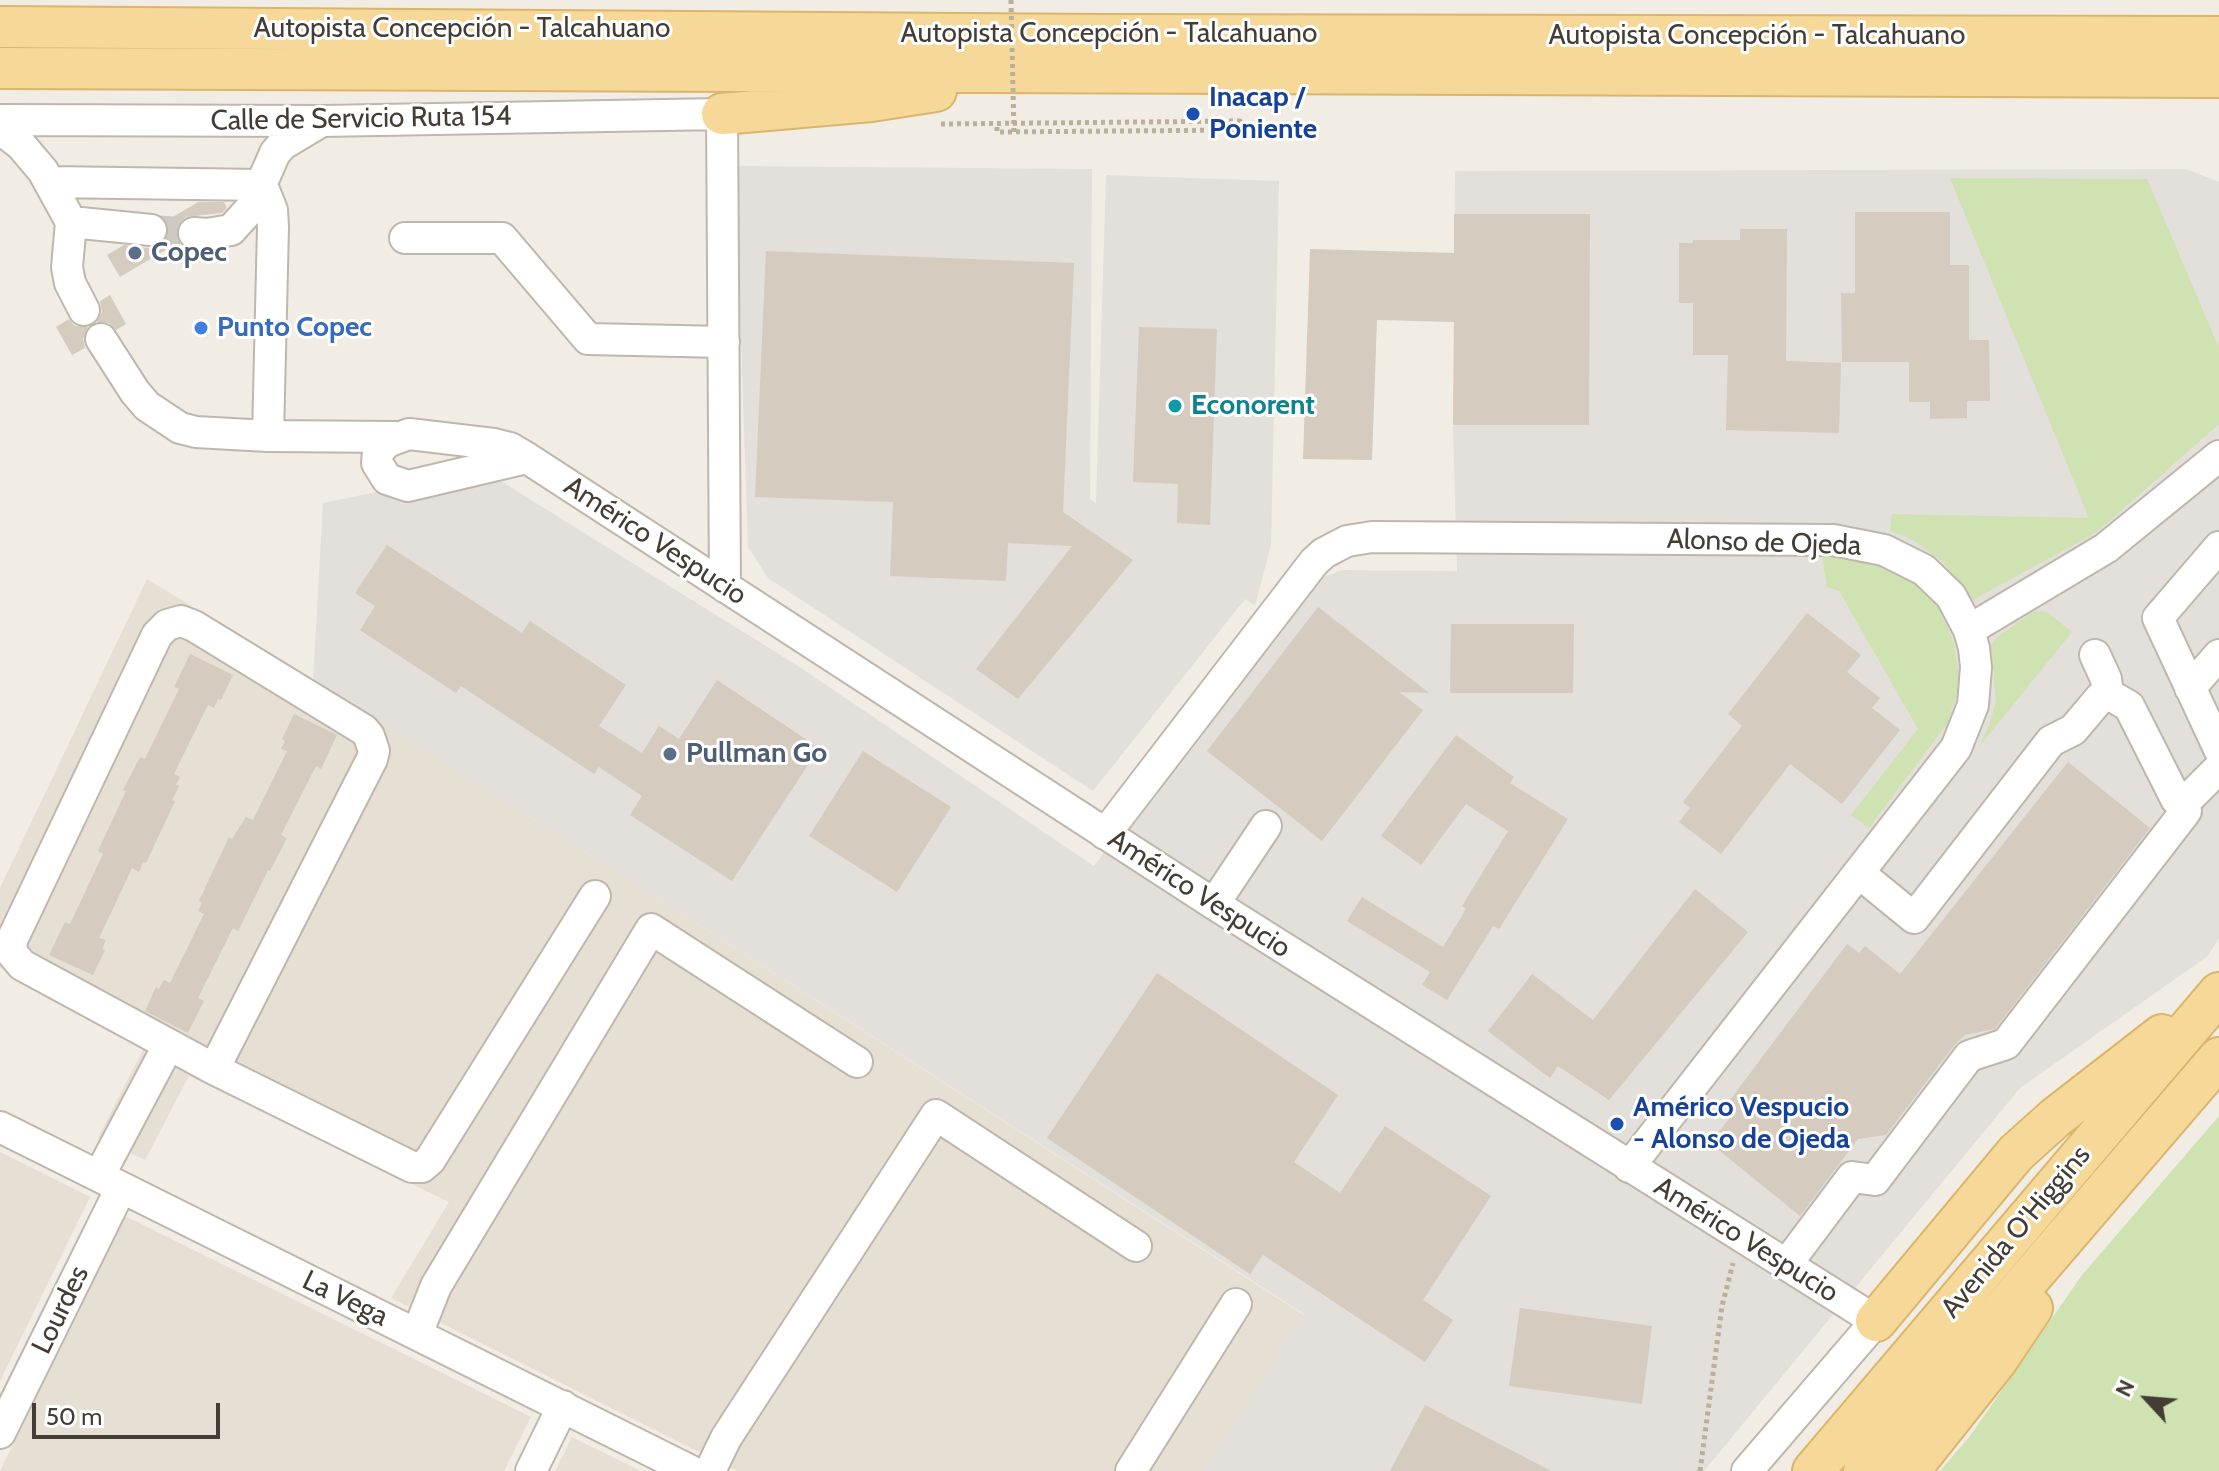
<!DOCTYPE html>
<html>
<head>
<meta charset="utf-8">
<style>
	body { margin:0 }
	#map { position:relative; width:2219px; height:1471px; overflow:hidden; background:#f1ede5; font-family:Cabin,sans-serif }
	canvas { display:block }
	.north { position:absolute; left:2107px; top:1359px; width:80px; height:80px; -webkit-text-stroke:6px #fff; paint-order:stroke; rotate:296deg; font-size:22px; font-weight:700; line-height:32px; text-align:center; color:#433d35 }
	.north::after { content:''; display:block; margin:auto; width:28px; height:36px; background:#433d35; clip-path:polygon(50% 0,100% 100%,50% 72%,0 100%) }
	.scale { position:absolute; left:32px; top:1403px; width:188px; height:36px; box-sizing:border-box; border:4px solid #433d35; border-top:0; padding-left:10px; font-size:24px; line-height:28px; white-space:nowrap; color:#433d35; -webkit-text-stroke:6px #fff; paint-order:stroke }
</style>
</head>
<body>
<div id="map">
<canvas width="2219" height="1471"></canvas>
<div class="north">N</div>
<div class="scale">50 m</div>
</div>
<script>
const g = document.querySelector('canvas').getContext('2d');
g.lineJoin = 'round';
function paint(path, color) { g.fillStyle = color; g.fill(path, 'evenodd'); }
const poly = rows => new Path2D(rows.map(r => 'M' + r).join(''));
function stroke(path, color, width, dash) { g.strokeStyle = color; g.lineWidth = width; g.lineCap = dash ? 'butt' : 'round'; g.setLineDash(dash || []); g.stroke(path); }
function label(font, color, halo, rows, align = 'center') {
  g.font = font + ' Cabin,sans-serif'; g.lineWidth = 6; g.setLineDash([]); g.textBaseline = 'middle'; g.strokeStyle = halo; g.fillStyle = color; for (const [text, x, y, turn = 0] of rows) {
    g.save(); g.translate(x, y); g.rotate((+turn || 0) * Math.PI / 180); g.textAlign = isNaN(turn) ? turn : align; if (halo) g.strokeText(text, 0, 0); g.fillText(text, 0, 0); g.restore();
  }
}
const residential = poly([
	[147,579,313,680,642,888,1304,1315,1203,1471,737,1471,391,1298,449,1202,189,1076,145,1160,98,1138,144,1048,0,967,0,888],
	[0,1152,90,1197,0,1381],
	[125,1216,531,1417,504,1471,0,1471],
	[572,1437,641,1471,555,1471]
]);
const industrial = poly([
	[735,166,1092,169,1090,499,1096,503,1106,175,1279,181,1271,545,1255,605,1245,599,1093,791,768,578,748,547],
	[2186,169,2219,182,2219,938,2208,956,2020,1088,1704,1471,1203,1471,1304,1314,642,888,313,680,323,503,483,470,798,666,1094,866,1299,586,1342,570,1457,571,1453,425,1455,171]
]);
const green = poly([
	[1950,178,2147,179,2219,348,2219,424,2097,532,1973,600,1943,562,1913,540,1890,531,1892,514,2089,518],
	[1855,554,1907,574,1936,604,1953,639,1960,684,1947,724,1869,828,1851,815,1918,729,1839,591,1827,587,1822,557],
	[2035,611,2047,612,2072,632,1979,747,1989,725,1996,702,1991,646,1997,637],
	[2219,1116,2219,1471,1940,1471,1970,1436,2082,1275]
]);
const building = poly([
	[198,202,224,202,227,208,222,213,186,217,179,224,176,231,179,242,120,277,107,255,124,245,149,248,159,246,165,241,169,233,166,221],
	[1855,212,1950,212,1950,265,1969,265,1969,340,1989,340,1990,401,1967,401,1967,418,1930,419,1930,402,1909,402,1909,362,1842,362,1841,293,1855,293],
	[1454,214,1590,214,1589,425,1453,425,1454,322,1377,320,1372,460,1303,459,1310,249,1454,253],
	[1740,229,1787,229,1786,361,1841,363,1839,433,1726,430,1728,355,1693,355,1693,303,1679,303,1679,243,1693,243,1693,240,1740,240],
	[766,251,1074,263,1063,512,1133,560,1018,699,976,669,1072,546,1008,543,1006,581,890,576,893,502,755,497],
	[110,295,126,324,116,330,109,323,97,322,102,312,100,301],
	[69,319,75,326,88,327,83,339,85,348,72,355,56,327],
	[1139,327,1217,329,1210,525,1177,523,1178,484,1133,482],
	[387,545,522,633,530,621,626,685,599,726,642,753,659,726,679,739,717,680,819,748,732,881,630,815,642,796,599,767,594,774,461,686,456,693,360,630,375,606,355,593],
	[1318,607,1429,693,1399,692,1423,710,1322,841,1207,751],
	[1807,613,1861,655,1847,672,1880,698,1872,708,1900,730,1842,804,1790,764,1721,854,1679,822,1690,808,1683,802,1742,726,1728,714],
	[1451,624,1574,624,1573,693,1450,693],
	[190,654,233,675,221,700,218,699,214,708,208,705,174,774,180,777,176,785,179,786,172,800,175,801,146,863,143,862,139,872,132,868,99,938,106,940,102,949,105,950,93,975,49,955,65,922,70,924,103,854,98,851,126,791,123,790,140,757,145,759,179,689,174,687],
	[294,714,337,735,321,769,316,766,281,835,287,838,270,871,268,870,238,931,233,928,198,998,204,1001,188,1033,145,1011,156,987,159,989,164,980,170,983,204,914,198,911,202,903,199,901,229,837,232,839,246,817,253,820,287,751,281,749,285,741,282,739],
	[1456,735,1514,777,1510,783,1568,819,1499,929,1493,926,1447,1000,1422,985,1430,972,1347,921,1362,897,1443,947,1466,909,1462,906,1508,831,1466,804,1421,865,1381,836],
	[863,751,951,807,897,892,809,836],
	[2068,762,2150,828,1995,1029,1965,1035,1955,1044,1886,1135,1858,1139,1800,1216,1710,1143,1732,1115,1724,1108,1847,944,1859,953,1865,946,1900,974],
	[1695,889,1748,932,1609,1100,1558,1066,1550,1078,1488,1031,1532,974,1593,1020],
	[1157,973,1338,1095,1294,1162,1340,1193,1385,1126,1491,1196,1423,1300,1453,1320,1425,1362,1263,1255,1250,1274,1047,1138],
	[1520,1308,1652,1326,1642,1404,1509,1386],
	[1425,1405,1551,1471,1390,1471]
]);
const minorTunnel = poly([
	[151,230,194,233]
]);
const path = poly([
	[941,124,1240,121,1240,130,997,132,997,123],
	[1700,1471,1722,1306,1733,1263]
]);
const minor = poly([
	[0,120,322,121,722,114,725,587],
	[0,129,21,145,43,171,71,222,67,267,70,283,84,310],
	[50,182,262,185],
	[262,185,272,210,273,227,268,436],
	[71,222,151,230],
	[194,233,207,234,231,230,251,208,275,153,282,145,322,121],
	[405,238,502,238,588,339,724,342],
	[101,339,135,392,147,406,180,428,196,432,268,436,395,437],
	[527,458,408,486,387,479,377,463,378,452,387,442,409,434,494,444,510,448,527,458,1214,904,1876,1321,1747,1471],
	[2219,547,2158,618,2219,749],
	[1969,630,2106,548,2219,456],
	[2095,655,2106,679,2108,694],
	[2190,688,2219,655],
	[2181,806,2219,768],
	[1105,834,1314,562,1324,553,1347,541,1372,537,1833,540,1884,550,1924,570,1951,596,1969,630,1974,648,1976,667,1973,705,1956,748,1629,1167],
	[1214,904,1266,826],
	[214,1069,372,759,374,751,369,736,364,730,194,626,181,621,167,625,157,635,12,940,11,952,22,965,214,1069,412,1167,422,1167,430,1160,595,896],
	[0,1127,691,1471],
	[99,1176,168,1046],
	[1786,1265,1852,1177,1875,1180,1969,1056,2006,1044,2186,811,2176,799,2129,706,2108,694,2100,698,2073,730,2051,741,1914,918,1859,873],
	[417,1334,436,1286,651,929,857,1062],
	[0,1433,121,1188],
	[531,1471,563,1406],
	[710,1471,726,1438,936,1115,1136,1246],
	[1131,1471,1236,1304]
]);
const major = poly([
	[0,27,1103,35,2219,37],
	[0,68,2219,77],
	[722,114,871,101,936,91],
	[1876,1321,2016,1153,2055,1118,2162,1035],
	[1813,1471,2219,993],
	[1864,1471,2219,1058],
	[1909,1471,1997,1360,2032,1308]
]);
const pathBridge = poly([
	[1011,0,1014,133]
]);
const markers = [
	[1193,114,8,"#1a4fb4"],
	[135,253,8,"#5c6f8a"],
	[201,328,8,"#3f7fe0"],
	[1175,406,8,"#0f9aa8"],
	[670,754,8,"#5c6f8a"],
	[1617,1124,8,"#1a4fb4"]
];
const streetNames = [
	["Autopista Concepción - Talcahuano",462,29],
	["Autopista Concepción - Talcahuano",1109,34],
	["Autopista Concepción - Talcahuano",1757,36],
	["Calle de Servicio Ruta 154",361,119,-1],
	["Américo Vespucio",655,541,33],
	["Alonso de Ojeda",1764,543,2],
	["Américo Vespucio",1199,894,33],
	["Avenida O'Higgins",2016,1232,-50],
	["Américo Vespucio",1746,1240,32],
	["La Vega",345,1299,26],
	["Lourdes",61,1310,-64]
];
const transitNames = [
	["Inacap /",1209,98],
	["Poniente",1209,130],
	["Américo Vespucio",1633,1108],
	["- Alonso de Ojeda",1633,1140]
];
const serviceNames = [
	["Copec",151,253],
	["Pullman Go",686,754]
];
const shopNames = [
	["Punto Copec",217,328]
];
const cultureNames = [
	["Econorent",1191,406]
];
paint(residential, '#e5dfd4');
paint(industrial, '#e3dfda');
paint(green, '#cee3b1');
paint(building, '#d5cbbf');
stroke(minorTunnel, '#cecac2', 30, [30, 15]);
stroke(minor, '#bfb7ac', 34);
stroke(major, '#dab56b', 44);
stroke(path, '#bcb09b', 5, [4, 4]);
stroke(minor, '#fff', 30);
stroke(major, '#f6d999', 40);
stroke(pathBridge, '#bcb09b', 5, [4, 4]);
for (const [x, y, r, color] of markers) { const dot = new Path2D(); dot.arc(x, y, r, 0, 2 * Math.PI); g.fillStyle = color; g.fill(dot); stroke(dot, '#fff', 3); }
label('28px', '#433d35', '#fff', streetNames);
label('bold 28px', '#164399', '#fff', transitNames, 'left');
label('bold 28px', '#4e5e75', '#fff', serviceNames, 'left');
label('bold 28px', '#366cbe', '#fff', shopNames, 'left');
label('bold 28px', '#0d838f', '#fff', cultureNames, 'left');
</script>
</body>
</html>
